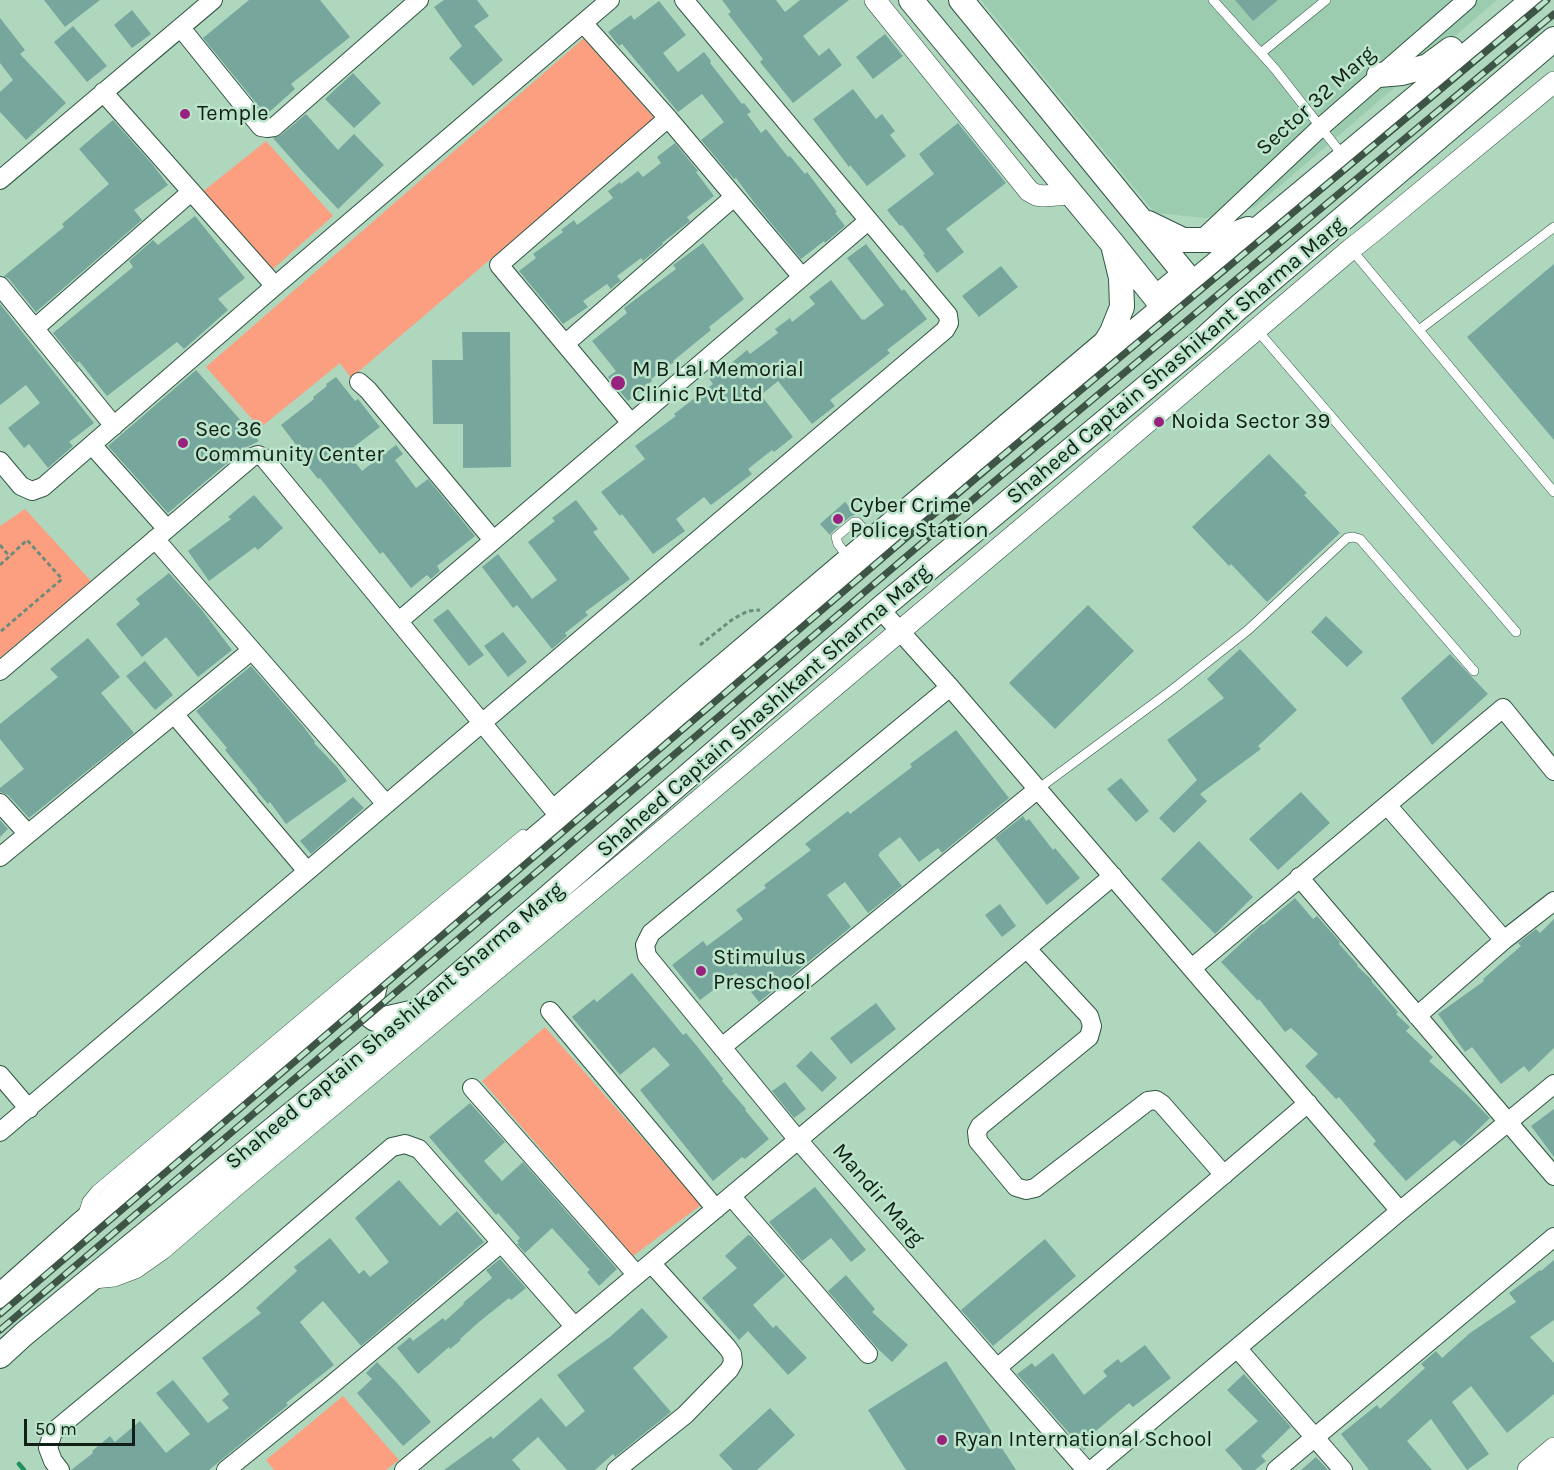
<!DOCTYPE html>
<html>
<head>
<meta charset="utf-8">
<style>
	body { margin:0 }
	#map { position:relative; width:1554px; height:1470px; overflow:hidden; background:#aed7be; font-family:Karla,sans-serif }
	canvas { display:block }
	.scale { position:absolute; left:24px; top:1419px; width:111px; height:27px; box-sizing:border-box; border:3px solid #112017; border-top:0; padding-left:8px; font-size:18px; line-height:21px; white-space:nowrap; color:#112017; -webkit-text-stroke:4px #bbe4cb; paint-order:stroke }
</style>
</head>
<body>
<div id="map">
<canvas width="1554" height="1470"></canvas>
<div class="scale">50 m</div>
</div>
<script>
const g = document.querySelector('canvas').getContext('2d');
g.lineJoin = 'round';
function paint(path, color) { g.fillStyle = color; g.fill(path, 'evenodd'); }
const poly = rows => new Path2D(rows.map(r => 'M' + r).join(''));
function stroke(path, color, width, dash) { g.strokeStyle = color; g.lineWidth = width; g.lineCap = dash ? 'butt' : 'round'; g.setLineDash(dash || []); g.stroke(path); }
function label(font, color, halo, rows, align = 'center') {
  g.font = font + ' Karla,sans-serif'; g.lineWidth = 5; g.setLineDash([]); g.textBaseline = 'middle'; g.strokeStyle = halo; g.fillStyle = color; for (const [text, x, y, turn = 0] of rows) {
    g.save(); g.translate(x, y); g.rotate((+turn || 0) * Math.PI / 180); g.textAlign = isNaN(turn) ? turn : align; if (halo) g.strokeText(text, 0, 0); g.fillText(text, 0, 0); g.restore();
  }
}
const built = poly([
	[981,0,1497,0,1254,208,1206,218,1155,213]
]);
const green = poly([
	[584,38,655,119,351,378,340,363,260,428,206,367],
	[266,141,333,216,265,276,201,193],
	[25,509,91,581,0,658,0,526],
	[545,1027,701,1205,633,1256,482,1081],
	[343,1396,399,1460,386,1470,274,1470,266,1460]
]);
const stream = poly([
	[19,1464,24,1470]
]);
const building = poly([
	[44,0,100,0,65,27],
	[249,0,320,0,350,37,291,84,295,89,266,115,203,38],
	[444,0,477,0,489,16,474,26,503,60,473,86,449,58,462,46,434,7],
	[722,0,776,0,785,12,800,0,849,0,803,36,819,56,829,48,842,65,793,103,760,62,763,59,728,14,731,12],
	[1235,0,1278,0,1253,21],
	[659,1,686,35,663,53,678,72,704,52,711,61,710,63,742,104,744,103,751,112,747,114,761,133,766,129,788,157,790,156,805,174,807,172,837,212,835,213,845,226,825,243,824,241,801,259,756,205,736,178,734,179,701,140,724,122,702,94,678,112,622,44,619,46,608,32,631,15,634,20],
	[132,10,151,34,132,48,114,25],
	[0,18,25,50,20,54,66,103,26,140,0,112,0,92,13,80,0,63],
	[73,26,107,66,87,82,54,42],
	[885,34,903,56,873,79,856,57],
	[353,73,381,103,354,128,325,99],
	[853,89,876,119,882,114,895,131,890,135,906,156,867,186,850,165,849,167,813,119],
	[306,114,338,150,354,134,384,165,338,209,303,172,273,138,281,135],
	[113,120,153,165,168,185,134,210,142,220,36,312,9,279,4,276,64,227,62,224,109,184,79,149],
	[958,123,1006,183,946,229,964,252,937,273,923,255,925,254,902,225,900,226,887,210,934,174,919,154],
	[675,143,698,171,696,172,714,196,687,217,690,221,662,243,663,244,643,261,641,258,617,276,621,281,615,285,611,289,607,284,583,301,588,307,563,324,519,271,536,258,533,254,563,232,561,230,574,220,577,225,613,198,608,191,620,182,621,184,638,171,643,177,661,163,657,157],
	[195,216,245,278,218,299,228,310,184,349,177,342,107,396,79,361,77,363,53,333,133,267,129,261,153,240,158,245],
	[703,243,744,299,709,327,711,330,673,361,674,362,651,379,652,381,628,401,608,377,616,371,592,341,627,313,624,308,676,269,673,265,676,263],
	[866,244,902,291,904,289,927,319,887,350,890,353,830,400,835,406,812,424,778,381,761,395,793,437,774,452,772,450,748,469,752,474,711,505,704,497,676,519,685,531,653,554,622,514,620,516,601,492,645,459,635,446,676,416,674,414,713,384,708,377,727,362,729,365,747,350,750,354,778,333,775,329,790,318,792,322,815,304,809,297,831,280,862,320,863,319,864,320,884,305,847,258],
	[1554,264,1554,440,1467,337],
	[1001,266,1018,287,979,317,962,296],
	[0,304,94,423,69,442,73,446,48,468,29,444,24,448,8,428,40,403,26,385,0,405],
	[462,332,510,332,511,467,463,468,463,424,433,424,432,360,463,360],
	[196,370,259,441,245,448,168,513,108,446],
	[336,377,355,401,358,399,380,427,347,452,362,471,396,445,403,454,395,460,416,488,428,479,475,536,437,566,440,571,431,579,427,575,411,588,383,552,380,554,320,478,318,479,303,460,302,460,293,449,297,446,281,425,314,399,313,397,327,386,326,384],
	[1269,454,1307,493,1304,495,1340,533,1267,602,1231,564,1229,566,1192,527],
	[254,495,283,528,258,550,255,547,209,581,188,551,231,519,228,517],
	[576,500,598,529,593,532,630,579,585,612,588,615,565,633,567,636,552,649,517,605,513,608,482,567,498,554,532,599,557,580,528,542,555,521,552,518],
	[845,502,856,514,850,517,832,532,830,535,820,524],
	[169,573,201,609,232,650,198,677,166,637,142,657,116,624,140,604,136,599],
	[1088,605,1134,651,1055,729,1009,683],
	[448,609,484,655,469,666,433,620],
	[1326,616,1363,652,1347,667,1311,632],
	[503,632,527,662,508,677,484,646],
	[88,638,120,677,101,693,134,733,29,818,8,795,0,792,0,788,24,769,0,739,0,724,58,677,50,669],
	[1240,649,1297,710,1258,746,1261,749,1200,794,1207,801,1174,833,1159,818,1197,780,1167,740,1224,698,1207,679],
	[1450,654,1488,694,1432,745,1401,698],
	[145,661,173,695,155,710,126,676],
	[251,666,303,726,315,742,314,743,337,767,347,781,286,824,270,802,268,804,257,791,258,790,225,750,227,748,196,711],
	[956,730,1009,798,942,853,938,848,919,862,900,837,879,853,880,854,878,855,902,886,868,913,845,882,827,895,851,927,759,1002,736,973,700,1000,672,965,703,941,707,946,743,919,736,910,766,888,764,885,811,850,805,844,848,811,850,814,912,767,910,764],
	[1121,778,1149,811,1136,822,1107,789],
	[1301,792,1330,823,1278,870,1249,839],
	[353,797,364,808,311,854,300,841],
	[1023,816,1026,821,1029,819,1053,850,1055,848,1080,878,1047,905,995,838],
	[0,820,8,829,0,837],
	[1199,841,1253,897,1215,934,1161,879],
	[1295,898,1313,919,1317,916,1340,942,1339,944,1358,965,1357,966,1372,980,1371,981,1398,1012,1396,1014,1410,1027,1406,1031,1433,1057,1429,1061,1464,1092,1490,1118,1461,1146,1454,1140,1406,1181,1373,1144,1376,1141,1339,1097,1336,1099,1305,1066,1318,1054,1291,1028,1285,1032,1259,999,1258,1001,1221,962,1262,924,1263,925],
	[1000,904,1016,926,1002,937,985,915],
	[1554,919,1554,1048,1529,1072,1524,1066,1501,1084,1472,1047,1465,1052,1438,1014,1484,981,1483,979,1521,946,1518,943,1536,929,1540,933],
	[632,973,683,1035,686,1033,696,1045,723,1079,722,1081,746,1109,745,1110,769,1139,745,1159,742,1157,713,1181,640,1090,670,1065,654,1047,620,1075,572,1017,594,999,597,1002],
	[876,1003,896,1029,851,1064,830,1038],
	[811,1051,837,1078,822,1092,796,1066],
	[785,1082,806,1109,794,1118,772,1091],
	[470,1103,505,1142,484,1161,502,1181,523,1162,617,1269,599,1286,587,1272,590,1270,552,1228,525,1253,517,1244,519,1243,517,1241,520,1238,498,1213,496,1215,429,1137],
	[1554,1109,1554,1157,1531,1126],
	[399,1180,440,1226,457,1211,484,1242,361,1346,323,1301,300,1322,334,1365,286,1403,288,1405,209,1470,71,1470,93,1453,92,1451,110,1436,115,1442,140,1421,166,1453,190,1434,156,1393,173,1380,208,1423,229,1408,222,1400,229,1394,202,1358,261,1313,256,1308,297,1271,294,1267,330,1238,359,1274,364,1270,370,1277,389,1262,355,1218],
	[815,1187,866,1250,851,1262,831,1238,802,1261,769,1222],
	[748,1235,751,1236,785,1276,753,1305,773,1328,776,1325,807,1358,788,1375,748,1331,739,1340,702,1298,737,1268,725,1256],
	[1045,1239,1076,1276,993,1346,961,1310],
	[500,1259,526,1288,511,1300,509,1298,479,1322,460,1339,461,1340,450,1349,449,1347,418,1374,397,1348,410,1337,413,1341,443,1318,445,1321,464,1304,463,1303,492,1278,486,1270],
	[1554,1260,1554,1320,1530,1337,1554,1363,1554,1394,1528,1416,1507,1433,1471,1386,1452,1402,1489,1454,1467,1470,1431,1419,1407,1441,1432,1470,1369,1470,1341,1434,1377,1405,1380,1409,1425,1368,1421,1364,1436,1351,1442,1358,1470,1333,1516,1302,1509,1293,1540,1270,1541,1271],
	[846,1275,875,1309,872,1312,908,1345,892,1362,878,1349,828,1291],
	[642,1308,668,1337,633,1368,671,1412,615,1457,613,1454,595,1470,567,1470,538,1437,512,1460,521,1470,444,1470,491,1436,493,1439,541,1398,566,1427,585,1411,557,1375,611,1336],
	[1145,1345,1171,1378,1133,1407,1129,1403,1090,1436,1095,1442,1084,1450,1017,1374,1032,1363,1035,1367,1053,1353,1084,1395,1107,1376,1103,1371,1118,1359,1121,1363],
	[946,1361,1016,1470,906,1470,868,1410],
	[377,1362,398,1384,431,1422,403,1446,357,1393,372,1379,366,1373],
	[1244,1374,1291,1427,1261,1456,1266,1461,1255,1470,1243,1470,1225,1450,1258,1421,1227,1390],
	[770,1408,795,1435,757,1470,733,1470,719,1455],
	[1316,1457,1328,1470,1301,1470]
]);
const path = poly([
	[0,545,10,557],
	[0,565,27,540,62,579,0,632],
	[700,645,733,619,748,611,760,610]
]);
const service = poly([
	[1213,0,1275,69,1344,157],
	[1261,53,1326,0],
	[1351,249,1554,492],
	[1257,330,1516,632],
	[1419,330,1554,227],
	[848,557,838,544,836,537,854,522,857,522,871,537],
	[1038,789,1172,690,1248,630,1347,538,1353,537,1360,539,1474,671],
	[83,1214,87,1201,96,1190,361,968,523,834]
]);
const minor = poly([
	[583,23,668,118,802,277],
	[181,28,261,127,267,128,274,127,419,0],
	[103,92,275,286],
	[0,180,213,0],
	[1201,240,1321,127,1467,0],
	[0,286,114,426],
	[35,328,191,192],
	[565,344,734,197],
	[359,382,368,390,493,540],
	[631,423,499,265,668,118],
	[92,445,167,529],
	[0,461,21,486,32,491,43,487,275,286,610,0],
	[155,539,386,804],
	[880,609,950,687,1400,1211],
	[399,621,868,221],
	[0,671,252,457,258,455,264,458,553,809,686,694,1104,340],
	[950,687,651,933,645,945,647,956,798,1140,1086,1470],
	[174,714,307,871],
	[0,803,28,834],
	[1387,805,1504,940],
	[0,857,252,650],
	[1299,877,1554,1176],
	[1027,949,1089,1016,1092,1026,1089,1037,980,1126,977,1132,978,1141,1016,1187,1026,1190,1035,1188,1148,1101,1156,1100,1162,1104,1224,1175],
	[1192,968,1503,708,1554,771],
	[550,1011,716,1209],
	[1417,1016,1504,940,1554,901],
	[722,1047,1038,789],
	[0,1075,29,1109],
	[472,1088,637,1275],
	[0,1132,945,330,949,323,948,315,684,0],
	[731,1196,868,1354],
	[1237,1348,1343,1470],
	[997,1368,1308,1103],
	[1544,1456,1554,1468],
	[60,1470,53,1461,48,1448,53,1432,232,1284,392,1147,405,1144,419,1149,575,1327],
	[226,1470,329,1387,501,1243],
	[404,1470,1113,876],
	[616,1470,685,1415,729,1370,733,1363,732,1354,727,1347,651,1263],
	[1092,1470,1400,1211,1554,1084],
	[1276,1470,1554,1237]
]);
const tertiary = poly([
	[875,0,1029,191,1036,195,1043,196,1071,194],
	[93,1278,114,1276,135,1268,162,1249,234,1187,635,854,1057,499,1351,249,1375,230,1554,82],
	[1528,1470,1554,1448]
]);
const secondary = poly([
	[911,0,1112,243,1156,298,1185,274,961,0],
	[1379,75,1402,73,1428,66,1451,49],
	[1148,223,1183,240,1218,240,1248,229],
	[1098,355,1112,332,1122,307,1121,278,1114,249],
	[378,973,370,1006,371,1016,375,1019,384,1019,411,1013],
	[0,1296,80,1225,1089,370,1533,0],
	[0,1356,24,1334,416,1012,880,609,1203,340,1239,307,1554,39]
]);
const rail = poly([
	[0,1314,983,472,1547,0],
	[0,1330,990,485,1554,14]
]);
const markers = [
	[185,114,6,"#98227e"],
	[618,383,8,"#98227e"],
	[1159,422,6,"#98227e"],
	[183,443,6,"#98227e"],
	[838,519,6,"#98227e"],
	[701,971,6,"#98227e"],
	[942,1440,6,"#98227e"]
];
const streetNames = [
	["Sector 32 Marg",1316,101,-42],
	["Shaheed Captain Shashikant Sharma Marg",1176,361,-40],
	["Shaheed Captain Shashikant Sharma Marg",764,711,-41],
	["Shaheed Captain Shashikant Sharma Marg",395,1026,-40],
	["Mandir Marg",878,1195,49]
];
const poiNames = [
	["Temple",197,114],
	["M B Lal Memorial",632,370],
	["Clinic Pvt Ltd",632,395],
	["Noida Sector 39",1171,422],
	["Sec 36",195,430],
	["Community Center",195,455],
	["Cyber Crime",850,506],
	["Police Station",850,531],
	["Stimulus",713,958],
	["Preschool",713,983],
	["Ryan International School",954,1440]
];
paint(built, '#9cccb0');
paint(green, '#fc9f80');
stroke(stream, '#25905f', 4.5);
paint(building, '#77a79c');
stroke(service, '#315642', 10);
stroke(minor, '#315642', 20);
stroke(tertiary, '#315642', 22);
stroke(secondary, '#315642', 26);
stroke(path, '#6e8c7a', 3, [4.5, 3]);
stroke(service, '#fff', 9);
stroke(minor, '#fff', 18);
stroke(tertiary, '#fff', 21);
stroke(secondary, '#fff', 24);
stroke(rail, '#3d5446', 7);
stroke(rail, '#bbe4cb', 4.5, [14]);
for (const [x, y, r, color] of markers) { const dot = new Path2D(); dot.arc(x, y, r, 0, 2 * Math.PI); g.fillStyle = color; g.fill(dot); stroke(dot, '#bbe4cb', 2); }
label('22px', '#112017', '#bbe4cb', streetNames);
label('22px', '#112017', '#bbe4cb', poiNames, 'left');
</script>
</body>
</html>
